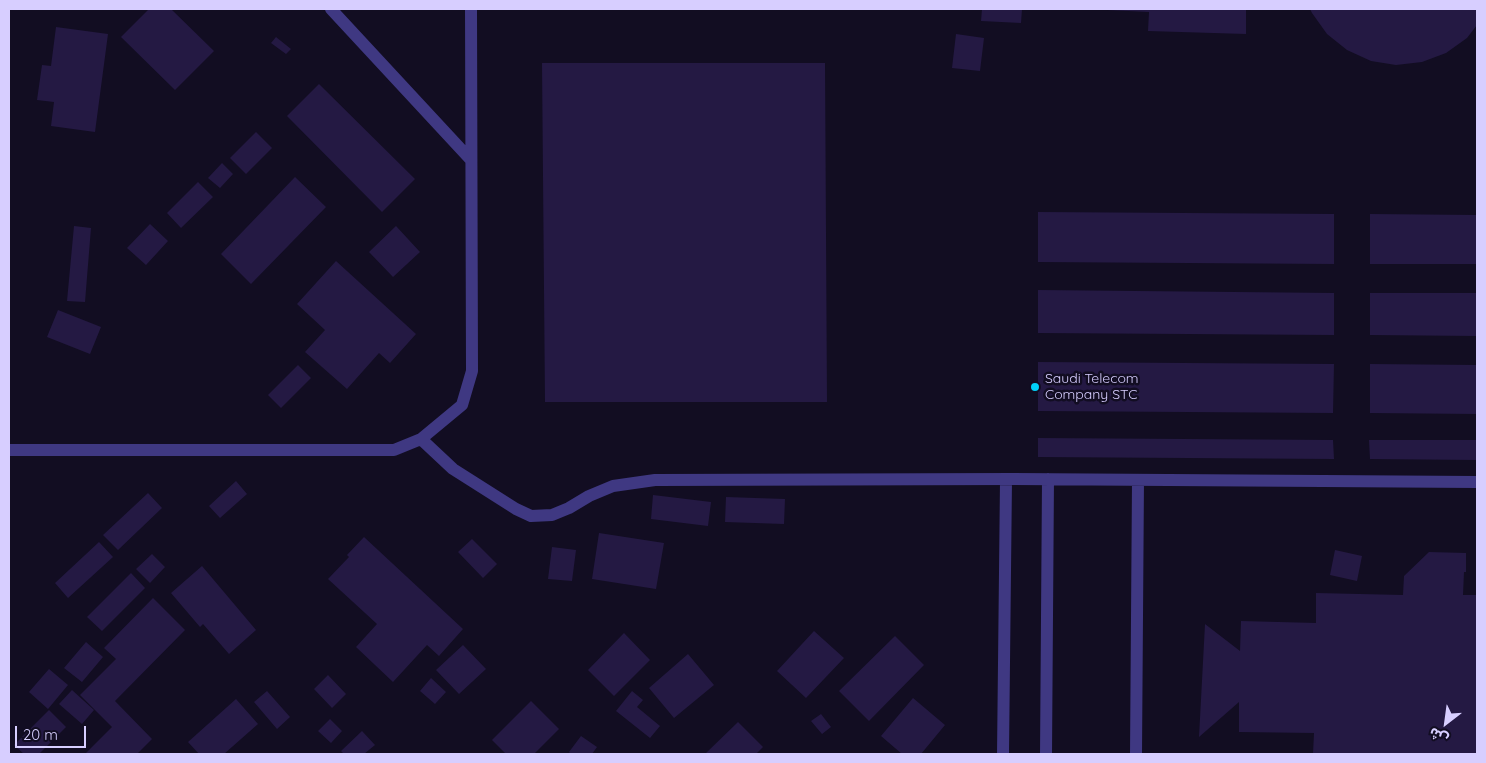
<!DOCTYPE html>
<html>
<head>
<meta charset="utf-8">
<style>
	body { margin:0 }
	#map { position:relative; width:1486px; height:763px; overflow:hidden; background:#120d22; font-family:Quicksand,"Noto Sans Arabic",sans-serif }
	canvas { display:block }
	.frame { position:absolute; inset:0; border:10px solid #d7ceff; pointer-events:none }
	.north { position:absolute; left:1421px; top:698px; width:50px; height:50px; -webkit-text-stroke:4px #120d22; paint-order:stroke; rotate:210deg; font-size:14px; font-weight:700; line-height:20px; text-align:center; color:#d7ceff }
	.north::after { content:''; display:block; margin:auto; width:18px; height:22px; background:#d7ceff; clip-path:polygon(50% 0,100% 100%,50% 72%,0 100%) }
	.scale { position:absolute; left:15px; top:726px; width:71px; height:22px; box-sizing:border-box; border:2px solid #d7ceff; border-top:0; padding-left:6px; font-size:15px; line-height:18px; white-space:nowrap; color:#d7ceff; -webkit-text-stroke:4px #120d22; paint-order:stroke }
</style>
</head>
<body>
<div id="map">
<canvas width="1486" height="763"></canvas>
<div class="frame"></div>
<div class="north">ش</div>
<div class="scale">20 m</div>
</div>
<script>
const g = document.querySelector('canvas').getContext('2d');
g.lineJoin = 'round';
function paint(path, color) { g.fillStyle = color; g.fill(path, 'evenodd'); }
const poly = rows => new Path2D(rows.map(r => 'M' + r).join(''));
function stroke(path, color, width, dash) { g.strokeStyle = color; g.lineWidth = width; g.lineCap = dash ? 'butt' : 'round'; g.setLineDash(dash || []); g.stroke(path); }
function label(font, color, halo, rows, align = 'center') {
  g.font = font + ' Quicksand,sans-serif'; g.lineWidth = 5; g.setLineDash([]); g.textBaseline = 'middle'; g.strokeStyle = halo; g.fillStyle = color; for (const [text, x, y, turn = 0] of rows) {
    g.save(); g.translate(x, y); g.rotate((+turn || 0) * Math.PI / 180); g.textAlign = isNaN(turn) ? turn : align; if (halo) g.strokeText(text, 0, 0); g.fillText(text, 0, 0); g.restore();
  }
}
const building = poly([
	[149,9,171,9,214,51,175,90,121,37],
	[982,9,1022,9,1021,23,981,21],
	[1107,9,1246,9,1246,34,1148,31,1149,12,1107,10],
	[1310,9,1477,9,1477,25,1467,38,1446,53,1422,62,1396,65,1371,61,1347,50,1327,34,1312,13],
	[56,27,108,34,95,132,51,126,54,102,37,100,42,65,51,66],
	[956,34,984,38,980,71,952,68],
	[276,37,291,49,286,54,271,43],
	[542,63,825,63,827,402,545,402],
	[319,84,415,179,382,212,287,116],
	[256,132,272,148,246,174,230,158],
	[222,163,233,174,220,188,208,178],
	[295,177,326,207,251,284,221,254],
	[198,182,213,197,181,228,167,213],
	[1038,212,1334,214,1334,264,1038,262],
	[1370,214,1477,215,1477,264,1370,264],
	[150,224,168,241,146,265,127,248],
	[74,226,91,228,85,302,67,301],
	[396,226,420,252,393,277,369,252],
	[336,261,416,334,390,363,379,353,347,389,305,352,325,330,297,304],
	[1038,290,1334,293,1334,335,1038,333],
	[1370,293,1477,293,1477,336,1370,335],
	[58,310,101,327,90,354,47,337],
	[1038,362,1334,364,1333,413,1038,411],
	[1370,364,1477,365,1477,414,1370,413],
	[298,365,311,378,281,408,268,395],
	[1038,438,1333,440,1334,459,1038,457],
	[1369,440,1477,440,1477,460,1370,459],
	[236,481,247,494,220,518,209,506],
	[148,493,162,508,118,550,103,535],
	[653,495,711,502,708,526,651,519],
	[726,497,785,499,784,524,725,522],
	[599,533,664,543,656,589,592,579],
	[364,537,463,629,439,656,427,645,393,682,356,647,377,624,328,579,349,557,347,555],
	[472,539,497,564,483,578,458,552],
	[99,542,113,557,68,598,55,583],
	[552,547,576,550,572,581,548,579],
	[1335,550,1362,556,1357,581,1330,575],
	[1429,552,1466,553,1466,572,1464,572,1463,595,1477,595,1477,754,1313,754,1314,733,1239,732,1239,702,1199,737,1205,624,1240,651,1241,621,1316,623,1316,593,1403,595,1404,576],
	[152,554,165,567,150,583,136,569],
	[202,566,256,630,229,654,203,624,200,627,171,593],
	[131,573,145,588,102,631,87,617],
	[153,598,185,630,115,701,152,739,137,754,85,754,112,727,80,695,116,659,104,648],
	[814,631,844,658,806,698,777,671],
	[624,633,650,660,614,696,588,670],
	[895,636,924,665,869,721,839,691],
	[86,642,103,657,82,682,64,668],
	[463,645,486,669,459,694,436,670],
	[688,654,714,685,674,718,649,688],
	[49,669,68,685,48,709,29,692],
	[328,675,346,694,332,708,314,689],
	[431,678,446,692,435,704,420,691],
	[72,690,94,710,82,724,59,704],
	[267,691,290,717,277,729,254,702],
	[632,691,643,700,637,707,660,726,650,738,616,711],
	[913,698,945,725,921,754,902,754,881,736],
	[236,699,258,724,224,754,199,754,188,742],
	[531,701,559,729,534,754,506,754,492,740],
	[49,710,66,727,39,754,24,754,14,745],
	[821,714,831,727,822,734,811,721],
	[330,719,342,731,331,743,318,731],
	[738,722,763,747,756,754,705,754],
	[362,731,375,745,364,754,344,754,341,751],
	[581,736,597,747,592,754,571,754,569,752]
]);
const minor = poly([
	[331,9,471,160],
	[421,439,453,469,516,509,531,516,552,515,569,508,589,496,613,486,655,480,1014,479,1477,482],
	[9,450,394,450,421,439,462,405,472,371,471,9],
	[1003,754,1006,480],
	[1046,754,1048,479],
	[1136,754,1138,480]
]);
const markers = [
	[1035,387,5,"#00d1f9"]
];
const poiNames = [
	["Saudi Telecom",1045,379],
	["Company STC",1045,395]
];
paint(building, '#241943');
stroke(minor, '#3f3882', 12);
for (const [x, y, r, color] of markers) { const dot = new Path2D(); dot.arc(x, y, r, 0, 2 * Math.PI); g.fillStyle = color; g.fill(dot); stroke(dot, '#120d22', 2); }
label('14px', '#d7ceff', '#120d22', poiNames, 'left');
</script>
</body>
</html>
